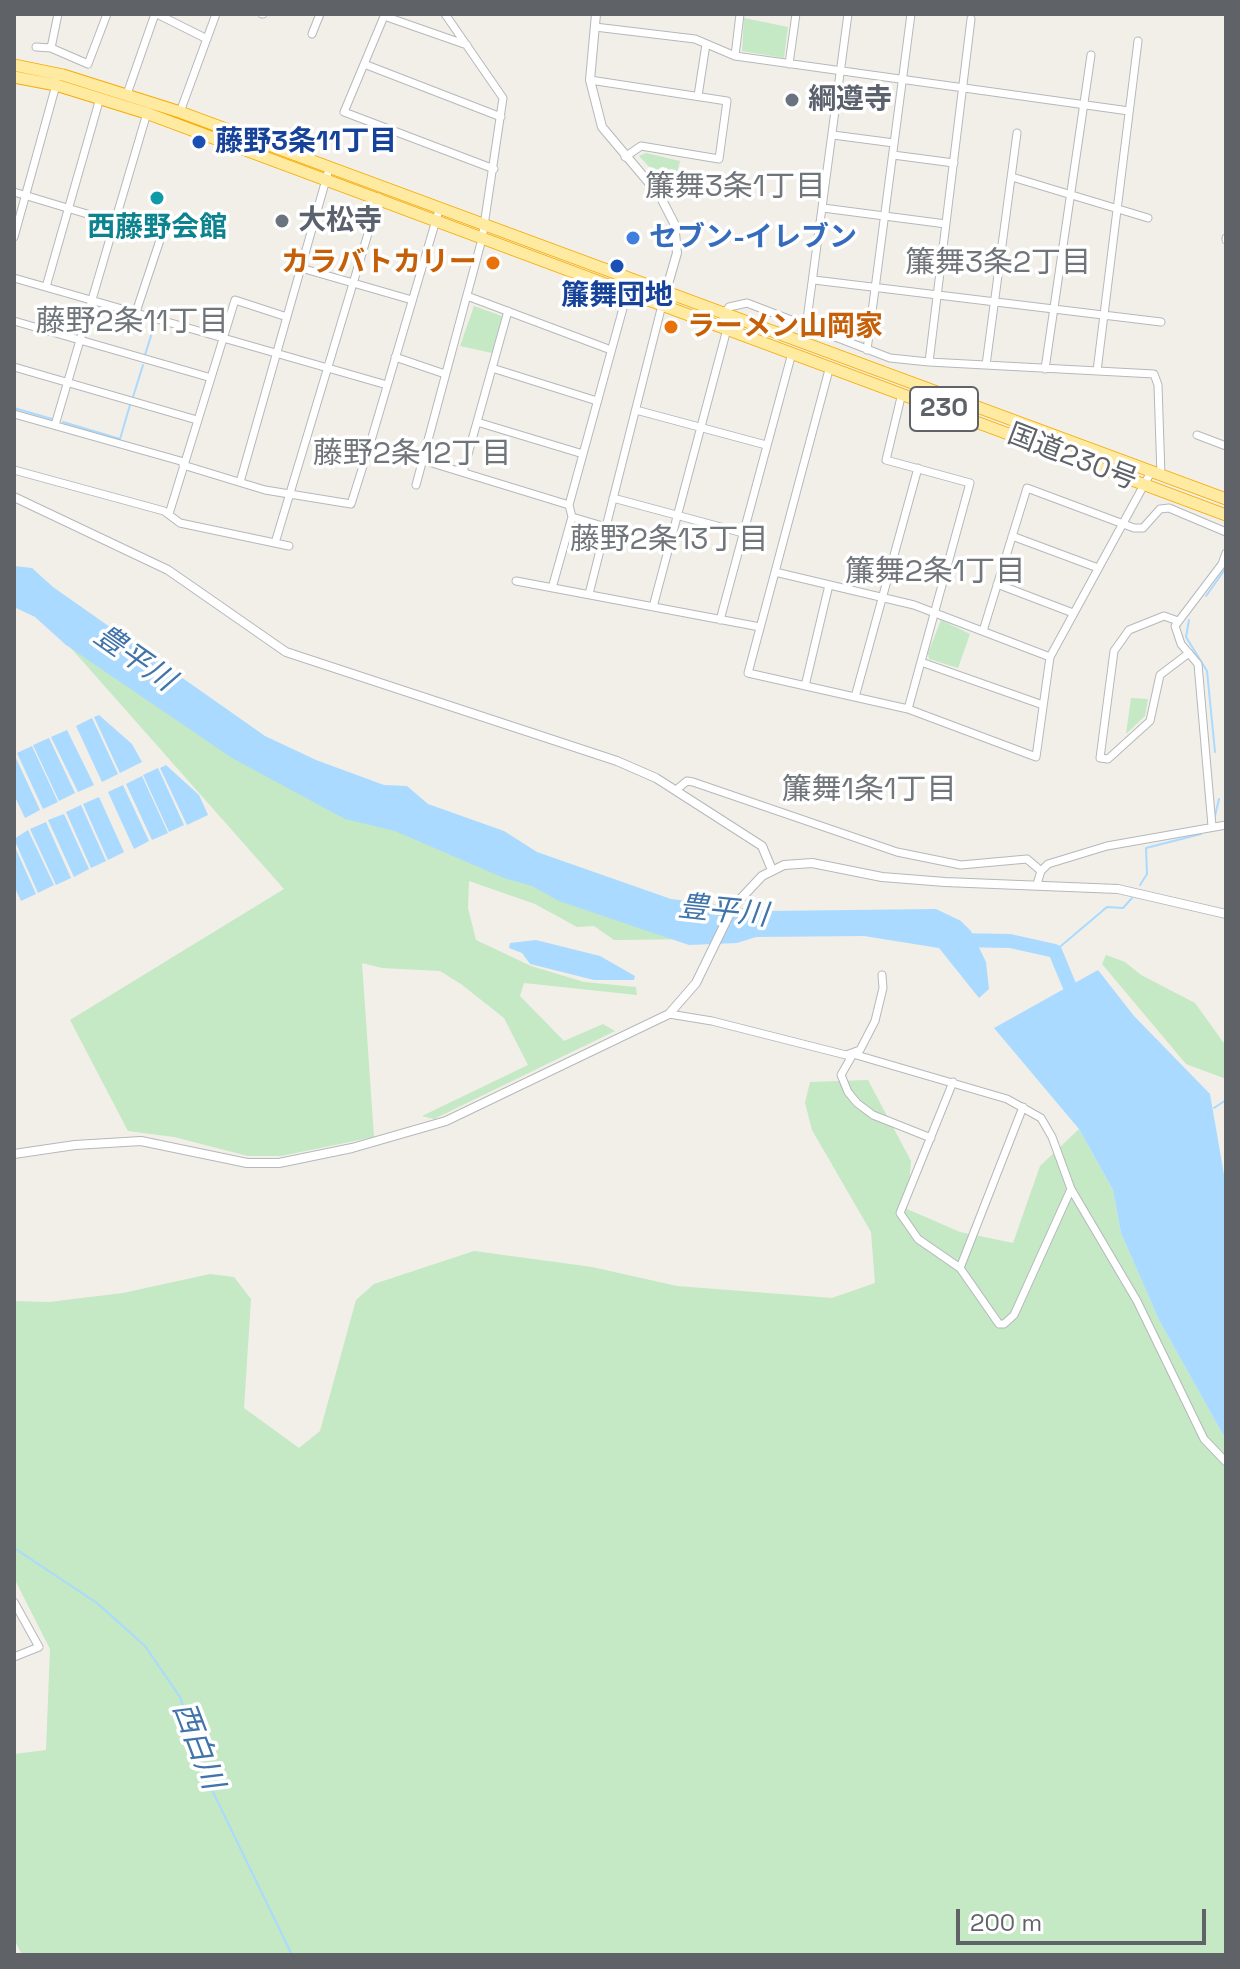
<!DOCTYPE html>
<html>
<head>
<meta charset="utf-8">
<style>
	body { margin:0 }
	#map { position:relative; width:1240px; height:1969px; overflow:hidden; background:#f1efe8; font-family:"Space Grotesk",sans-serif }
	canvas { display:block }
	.frame { position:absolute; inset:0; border:16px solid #5f6368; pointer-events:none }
	.scale { position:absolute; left:956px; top:1909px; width:250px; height:36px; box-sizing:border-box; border:4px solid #5f6368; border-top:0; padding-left:10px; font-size:24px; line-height:28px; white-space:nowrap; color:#5f6368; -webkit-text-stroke:6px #fff; paint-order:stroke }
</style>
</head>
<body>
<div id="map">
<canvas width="1240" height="1969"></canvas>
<div class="frame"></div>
<div class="scale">200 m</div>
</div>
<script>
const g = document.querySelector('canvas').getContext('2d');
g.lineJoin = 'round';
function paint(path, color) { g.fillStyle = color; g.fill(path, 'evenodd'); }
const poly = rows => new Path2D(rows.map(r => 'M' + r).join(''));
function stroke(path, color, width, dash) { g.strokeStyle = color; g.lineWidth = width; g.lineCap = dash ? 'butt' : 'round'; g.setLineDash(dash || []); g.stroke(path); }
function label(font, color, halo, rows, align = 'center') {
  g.font = font + ' "Space Grotesk","Noto Sans JP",sans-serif'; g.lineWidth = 7; g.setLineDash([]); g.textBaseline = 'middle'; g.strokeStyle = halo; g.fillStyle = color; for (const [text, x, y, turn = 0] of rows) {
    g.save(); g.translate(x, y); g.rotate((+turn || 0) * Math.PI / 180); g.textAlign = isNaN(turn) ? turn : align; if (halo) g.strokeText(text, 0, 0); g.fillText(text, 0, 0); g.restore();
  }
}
const green = poly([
	[744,18,788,27,784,58,742,51],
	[646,153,680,161,674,185,669,188,639,156],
	[474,306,502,316,492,353,460,346],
	[941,620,970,634,958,668,929,659,928,653],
	[70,647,288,779,704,939,614,940,594,926,577,927,535,904,469,881,468,908,476,940,531,966,584,982,636,987,637,995,524,983,520,996,564,1041,603,1024,615,1031,434,1119,422,1116,528,1065,504,1018,461,984,440,971,382,968,362,963,374,1137,281,1156,248,1156,174,1137,128,1131,70,1020,284,889],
	[1131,698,1148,699,1145,716,1126,734],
	[1106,955,1125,962,1141,975,1195,1003,1226,1046,1226,1079,1186,1064,1102,964],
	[868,1080,911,1161,907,1209,960,1232,1013,1243,1040,1166,1079,1129,1113,1190,1121,1233,1159,1320,1226,1440,1226,1955,22,1955,14,1939,14,1754,46,1750,50,1649,14,1578,14,1301,49,1302,123,1293,210,1274,234,1277,251,1299,244,1408,299,1448,320,1431,356,1300,374,1284,474,1251,592,1267,677,1286,832,1298,875,1283,871,1232,812,1130,805,1103,810,1082]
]);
const water = poly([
	[14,566,32,568,53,587,265,736,316,760,384,785,407,786,428,804,504,831,537,852,671,899,767,911,936,909,961,921,971,931,986,962,989,989,979,998,939,948,864,936,756,937,737,943,689,945,559,901,532,886,504,878,395,831,345,819,232,758,66,645,35,617,14,607],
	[99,715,132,744,142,762,120,773,94,717],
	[92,718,118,774,102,782,76,726],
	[67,730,94,785,78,792,51,737],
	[49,738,75,793,59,801,33,745],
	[32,746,58,802,43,809,17,753],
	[14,754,40,810,25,818,14,795],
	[166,765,199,795,208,815,187,825,160,768],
	[158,768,184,825,169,832,143,775],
	[142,776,168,833,152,840,126,784],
	[123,785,149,841,134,849,108,792],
	[99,797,124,852,108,860,83,804],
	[81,805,106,861,91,868,66,812],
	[64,814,89,869,74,877,48,820],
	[46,822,71,878,56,885,30,829],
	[28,830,54,885,38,893,14,839],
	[14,845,36,894,21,901,14,886],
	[536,940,600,956,635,976,634,980,594,980,530,964,522,953,509,948,510,943],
	[1098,970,1134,1016,1210,1094,1226,1186,1226,1440,1159,1320,1121,1233,1113,1190,1079,1129,994,1028]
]);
const stream = poly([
	[145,355,155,323],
	[133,397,143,365],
	[14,408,52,419],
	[63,422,120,439,130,405],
	[1206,596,1226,568],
	[1189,620,1186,637,1207,671,1215,752],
	[1214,820,1219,799],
	[1140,885,1147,874,1146,848,1201,834],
	[1055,951,1107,907,1123,908,1132,898],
	[1214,1108,1226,1100],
	[14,1548,97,1603,145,1646,180,1697,211,1788,292,1955]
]);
const river = poly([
	[958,940,1010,941,1055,951,1077,1004]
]);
const minor = poly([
	[157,14,207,39],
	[262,14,263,14],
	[385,14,344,112,494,169],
	[384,16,467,45],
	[595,27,695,39,735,56,1129,111],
	[312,34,320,14],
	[36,47,51,48,88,64,107,14],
	[51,48,58,14],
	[735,56,740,14],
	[364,64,501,117],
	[789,64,796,14],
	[590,80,727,101,719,159,641,146,625,157],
	[127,94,155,14],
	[698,96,706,44],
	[180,112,216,14],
	[833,135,894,143],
	[893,155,954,163],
	[1012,177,1148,218],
	[14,192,157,235,160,240,136,312],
	[823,208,946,224],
	[439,210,370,444,569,505,628,290],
	[14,237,56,85],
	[1226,238,1226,240],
	[301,268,412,300],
	[14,278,387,385],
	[814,280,1161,322],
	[46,287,100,98],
	[467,296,611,350],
	[723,316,729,307,747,303,890,358,929,362,971,19],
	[14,321,208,377],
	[806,327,848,14],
	[867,350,911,14],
	[395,357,445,374],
	[929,362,1154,374,1158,385,1161,476],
	[986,365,1017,133],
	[830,366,748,673,908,709,1036,757,1050,657,1151,472],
	[14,367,197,420],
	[492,368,597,401],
	[1045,369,1091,55],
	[1097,371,1138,41],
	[902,393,886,460,970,483,908,709],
	[636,410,766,445],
	[14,414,184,462],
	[477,422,583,454],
	[55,425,147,113],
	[1197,435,1226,446],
	[183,465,265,490,351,504,370,444],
	[14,470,164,511,180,523,289,546],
	[463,472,508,311],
	[240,482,329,169],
	[416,485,482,239,503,98,445,14],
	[613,498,743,533],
	[169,514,235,300,287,317],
	[572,517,606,527],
	[1012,536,1098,568],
	[275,543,379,197],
	[775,572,914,605,1050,657],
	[516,581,760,627],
	[997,584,1073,613],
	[552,588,572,517,569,505],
	[589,594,662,305],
	[653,607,727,329],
	[720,620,792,353],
	[1178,621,1164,616,1129,630,1114,651,1100,758,1108,759,1150,721,1160,675,1189,653],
	[983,631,1027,488,1134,528,1143,528,1160,509,1169,508,1226,532],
	[921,662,1043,705],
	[805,686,829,585],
	[855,697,918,468],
	[676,790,687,781,693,782,897,852,961,865,1027,859,1041,871],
	[1212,826,1198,664,1181,644,1175,626,1222,564,1226,553],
	[1037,884,1041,871,1048,864,1107,846,1226,825],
	[669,1014,712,1021,846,1055,860,1050,875,1021,883,988,882,975],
	[953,1082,900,1213,918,1239,960,1268,999,1324,1004,1324,1014,1315,1071,1189],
	[931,1138,873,1115,857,1103,848,1092,841,1075,853,1054,1007,1099,1041,1118,1052,1137,1071,1189,1137,1301,1204,1439,1226,1462],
	[960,1268,1023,1107],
	[14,1602,39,1647,14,1657]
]);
const tertiary = poly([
	[596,14,590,80,602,127,660,196,674,223,677,253,662,305],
	[14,497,168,570,286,652,617,761,656,778,762,846,772,870],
	[14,1154,75,1145,141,1141,247,1163,279,1163,352,1148,446,1121,669,1014,696,983,733,907,762,876,784,865,812,863,882,877,945,882,1118,889,1226,914]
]);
const trunk = poly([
	[14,65,63,75,180,112,1226,499],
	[14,77,56,85,146,113,1226,515]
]);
const markers = [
	[792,100,8,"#6b7280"],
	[199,142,8,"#1a4fb4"],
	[157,198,8,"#0f9aa8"],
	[282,221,8,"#6b7280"],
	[633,238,8,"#3f7fe0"],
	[493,263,8,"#e8710a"],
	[617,266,8,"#1a4fb4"],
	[671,327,8,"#e8710a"]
];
const shields = [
	[944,409,68]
];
const shieldNames = [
	["230",944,409]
];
const worshipNames = [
	["綱遵寺",808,100],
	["大松寺",298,221]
];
const transitNames = [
	["藤野3条11丁目",215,142],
	["簾舞団地",617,296,"center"]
];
const cultureNames = [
	["西藤野会館",157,228]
];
const shopNames = [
	["セブン-イレブン",649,238]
];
const foodNames = [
	["カラバトカリー",477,263],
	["ラーメン山岡家",687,327,"left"]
];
const streetNames = [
	["国道230号",1072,458,21]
];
const neighbourhoodNames = [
	["簾舞3条1丁目",735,188],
	["簾舞3条2丁目",998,264],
	["藤野2条11丁目",132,323],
	["藤野2条12丁目",412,455],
	["藤野2条13丁目",669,541],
	["簾舞2条1丁目",935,573],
	["簾舞1条1丁目",869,791]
];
const waterNames = [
	["豊平川",134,659,35],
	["豊平川",723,912,6],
	["西白川",197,1746,69]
];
paint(green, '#c5e8c5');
paint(water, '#aadaff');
stroke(stream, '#aadaff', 2);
stroke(river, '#aadaff', 14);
stroke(minor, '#b5b8bc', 9);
stroke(tertiary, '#b5b8bc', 10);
stroke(trunk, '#f9ab00', 13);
stroke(minor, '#fff', 7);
stroke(tertiary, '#fff', 8);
stroke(trunk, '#feeaa1', 11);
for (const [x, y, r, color] of markers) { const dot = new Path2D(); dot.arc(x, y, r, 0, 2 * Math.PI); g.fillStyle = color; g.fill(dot); stroke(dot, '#fff', 3); }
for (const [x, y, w] of shields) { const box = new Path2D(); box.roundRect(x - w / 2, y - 22, w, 44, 6); g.fillStyle = '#fff'; g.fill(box); stroke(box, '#5f6368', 2); }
label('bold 26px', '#5f6368', null, shieldNames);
label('bold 28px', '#5b616d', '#fff', worshipNames, 'left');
label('bold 28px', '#164399', '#fff', transitNames, 'left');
label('bold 28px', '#0d838f', '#fff', cultureNames);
label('bold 28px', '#366cbe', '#fff', shopNames, 'left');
label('bold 28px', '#c56008', '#fff', foodNames, 'right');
label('28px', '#5f6368', '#fff', streetNames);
label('30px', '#70757a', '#fff', neighbourhoodNames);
label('italic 30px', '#4174aa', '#fff', waterNames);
</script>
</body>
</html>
